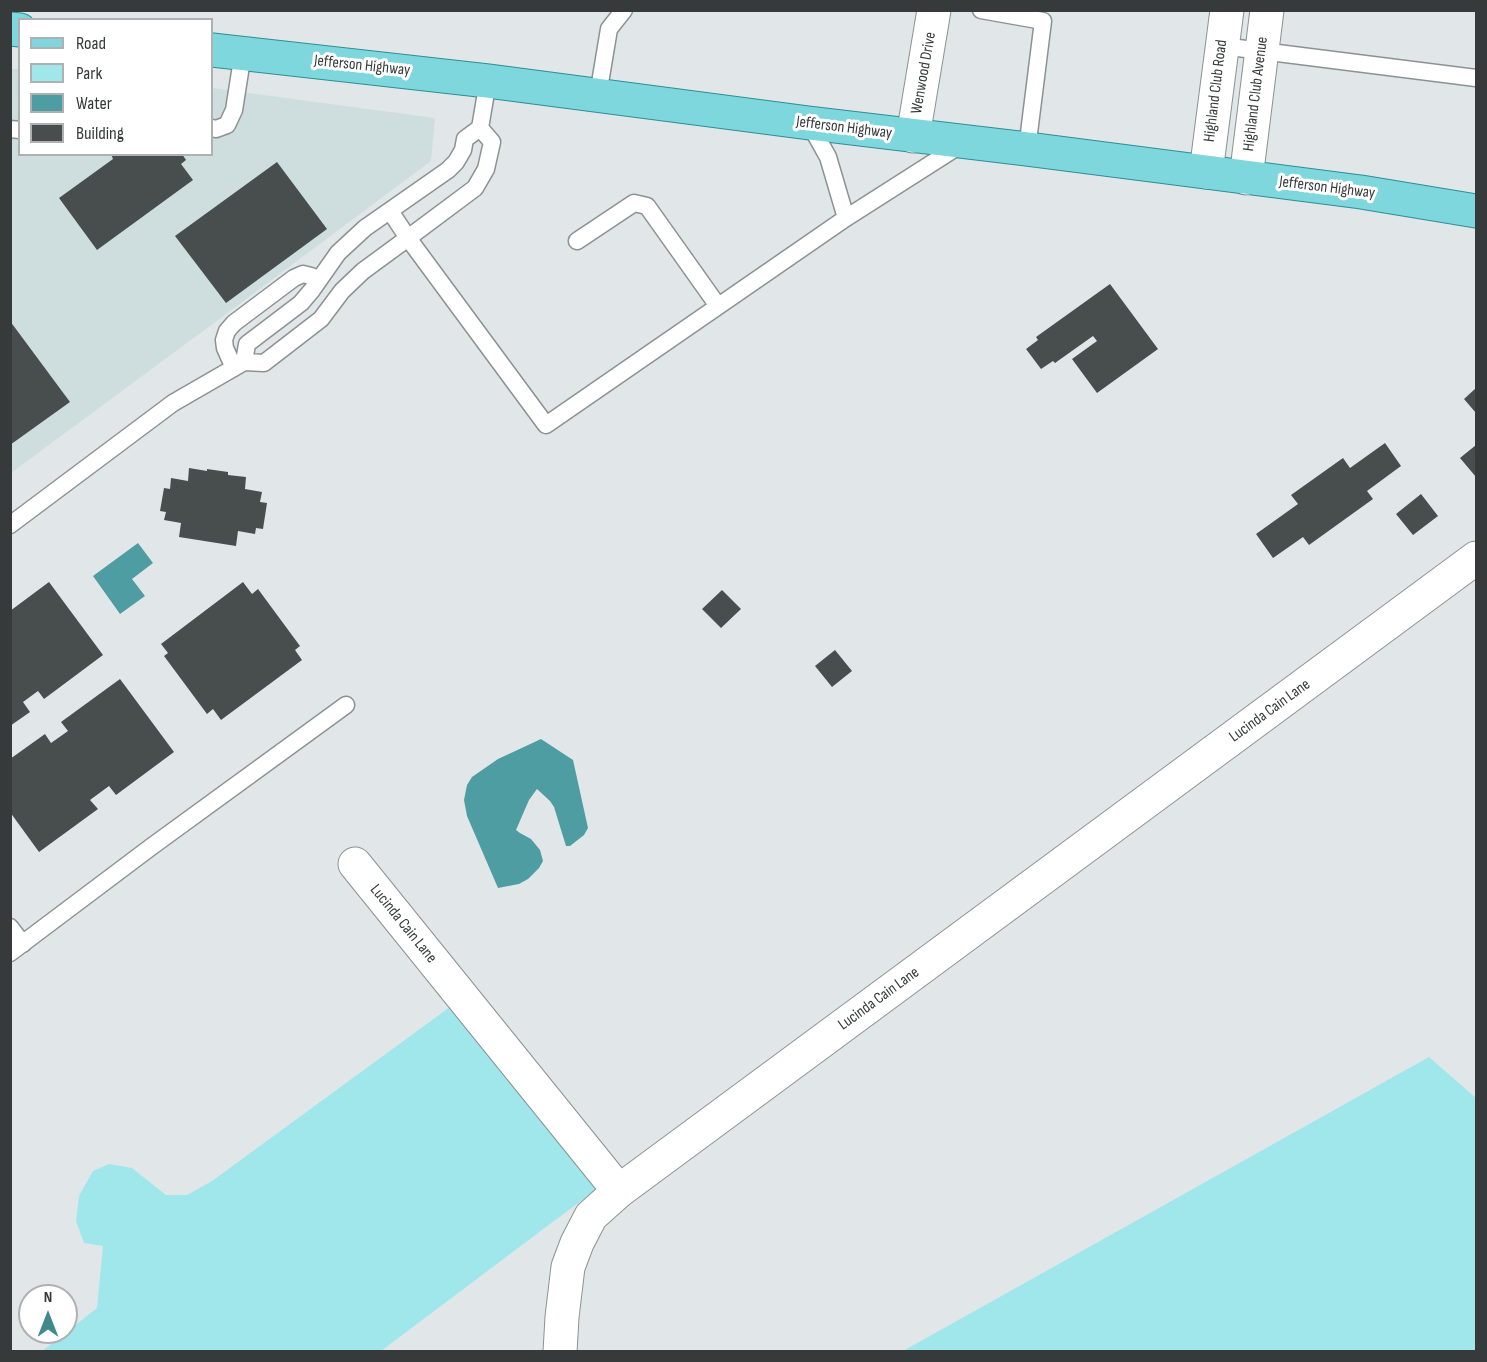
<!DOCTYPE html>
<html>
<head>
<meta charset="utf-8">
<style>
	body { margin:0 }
	#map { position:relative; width:1487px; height:1362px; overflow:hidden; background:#e1e7e8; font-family:"Sofia Sans Condensed",sans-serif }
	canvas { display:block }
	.frame { position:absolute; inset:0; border:12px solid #373a3a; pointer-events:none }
	.legend { position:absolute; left:18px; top:18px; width:195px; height:138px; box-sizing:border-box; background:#fff; border:2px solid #afb0b0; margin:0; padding:8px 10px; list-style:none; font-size:18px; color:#373a3a }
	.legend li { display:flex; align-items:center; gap:12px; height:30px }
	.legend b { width:30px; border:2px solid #afb0b0 }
	.north { position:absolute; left:18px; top:1284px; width:60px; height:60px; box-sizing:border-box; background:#fff; border:2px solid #afb0b0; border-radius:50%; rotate:0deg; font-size:16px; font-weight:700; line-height:24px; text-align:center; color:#373a3a }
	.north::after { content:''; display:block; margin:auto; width:21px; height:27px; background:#41898d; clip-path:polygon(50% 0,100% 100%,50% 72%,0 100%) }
</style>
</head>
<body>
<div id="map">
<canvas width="1487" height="1362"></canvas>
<div class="frame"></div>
<ul class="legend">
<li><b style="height:8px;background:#7dd7dd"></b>Road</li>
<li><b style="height:16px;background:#a0e7eb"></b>Park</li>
<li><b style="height:16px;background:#4e9da3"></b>Water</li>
<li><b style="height:16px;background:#484e4e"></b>Building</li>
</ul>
<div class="north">N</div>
</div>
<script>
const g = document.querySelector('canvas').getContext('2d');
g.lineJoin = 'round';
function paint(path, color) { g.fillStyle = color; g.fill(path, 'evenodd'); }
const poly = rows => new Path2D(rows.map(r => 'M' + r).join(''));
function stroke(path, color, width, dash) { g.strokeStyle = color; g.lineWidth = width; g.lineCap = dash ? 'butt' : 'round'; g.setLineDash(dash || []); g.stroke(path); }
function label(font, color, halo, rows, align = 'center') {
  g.font = font + ' "Sofia Sans Condensed",sans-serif'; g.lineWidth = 6; g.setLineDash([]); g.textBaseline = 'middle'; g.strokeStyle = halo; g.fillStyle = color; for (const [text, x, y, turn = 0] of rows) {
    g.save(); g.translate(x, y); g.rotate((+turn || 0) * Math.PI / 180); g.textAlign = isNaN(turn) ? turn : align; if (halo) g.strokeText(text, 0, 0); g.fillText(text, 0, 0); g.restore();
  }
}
const built = poly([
	[10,69,19,69,20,154,212,154,212,88,435,118,431,161,210,326,11,473]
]);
const green = poly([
	[454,1004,602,1185,381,1351,41,1352,97,1308,103,1246,84,1243,76,1221,79,1196,93,1171,109,1164,132,1168,166,1195,187,1195,212,1181],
	[1429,1057,1476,1098,1476,1351,903,1351]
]);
const water = poly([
	[138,543,153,563,132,579,145,596,120,614,93,576],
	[541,739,573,760,588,828,584,835,570,846,566,846,554,807,550,801,537,789,529,800,516,830,520,833,531,839,540,850,543,861,539,868,528,879,519,884,498,888,467,816,464,800,467,785,472,777,498,759]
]);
const building = poly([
	[111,154,182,154,186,160,181,164,193,180,97,250,59,198,113,159],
	[277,162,327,229,226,303,175,236],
	[1110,284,1158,349,1097,393,1072,359,1097,341,1093,336,1055,363,1053,361,1041,369,1026,349,1038,340,1036,337],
	[10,321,70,402,10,445],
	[1476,388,1476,413,1464,399],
	[1385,443,1401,466,1367,491,1373,499,1309,545,1303,537,1273,558,1256,534,1298,504,1291,495,1343,458,1350,468],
	[1476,445,1476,477,1460,458],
	[189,468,207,471,207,469,228,472,228,475,246,477,245,489,262,492,260,502,267,503,263,529,256,528,255,534,238,531,236,546,179,537,181,523,164,520,166,512,160,511,164,488,170,489,171,478,188,481],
	[1421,494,1438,516,1413,535,1396,514],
	[49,582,103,655,44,699,38,691,23,702,30,712,10,726,10,611],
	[243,582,252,594,258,589,300,646,295,650,302,660,221,720,213,709,207,714,164,656,168,653,161,644],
	[722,590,741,609,721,628,702,609],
	[835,650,852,671,832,687,815,666],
	[120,679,174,752,116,795,109,786,90,800,98,809,39,852,10,812,10,759,45,734,51,743,68,731,61,722]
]);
const lane = poly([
	[981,10,1043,21,1027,149],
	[1222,46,1476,78],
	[598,95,609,29,624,10],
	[809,123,828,157,846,218],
	[212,128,216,129,227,125,234,110,243,53],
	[10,129,20,130],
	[390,211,408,238,546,425,846,218,962,144],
	[577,241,634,203,647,206,718,306],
	[244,362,247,344,301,303,312,290,338,253,365,228,448,170,456,162,463,150,465,139,480,128,488,81],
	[234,368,225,348,224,340,227,331,234,323,294,278,303,274,311,276,319,280],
	[10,525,173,403,244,362,264,363,321,319,342,291,363,271,408,238,475,188,486,169,492,142,480,128],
	[10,927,23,944],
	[10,953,151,847,346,705]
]);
const street = poly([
	[913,136,934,10],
	[1206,172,1227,10],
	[1246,178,1267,10],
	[355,864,619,1191],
	[560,1352,562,1317,568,1267,577,1243,591,1216,619,1191,1476,558]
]);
const primary = poly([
	[10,29,20,30],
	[212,50,488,81,809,123,1027,149,1361,192,1476,211]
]);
const streetNames = [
	["Jefferson Highway",362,66,6],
	["Wenwood Drive",924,73,-80],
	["Highland Club Road",1216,91,-83],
	["Highland Club Avenue",1256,94,-83],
	["Jefferson Highway",844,128,7],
	["Jefferson Highway",1327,188,7],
	["Lucinda Cain Lane",1270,711,-36],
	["Lucinda Cain Lane",403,924,51],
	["Lucinda Cain Lane",879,999,-36]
];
paint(built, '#cededf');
paint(green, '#a0e7eb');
paint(water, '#4e9da3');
paint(building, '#484e4e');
stroke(lane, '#8c9292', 19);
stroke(street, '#8c9292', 35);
stroke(primary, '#2c8f95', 35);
stroke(lane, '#fff', 16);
stroke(street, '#fff', 33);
stroke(primary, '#7dd7dd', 33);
label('16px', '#373a3a', '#fff', streetNames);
</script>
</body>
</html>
